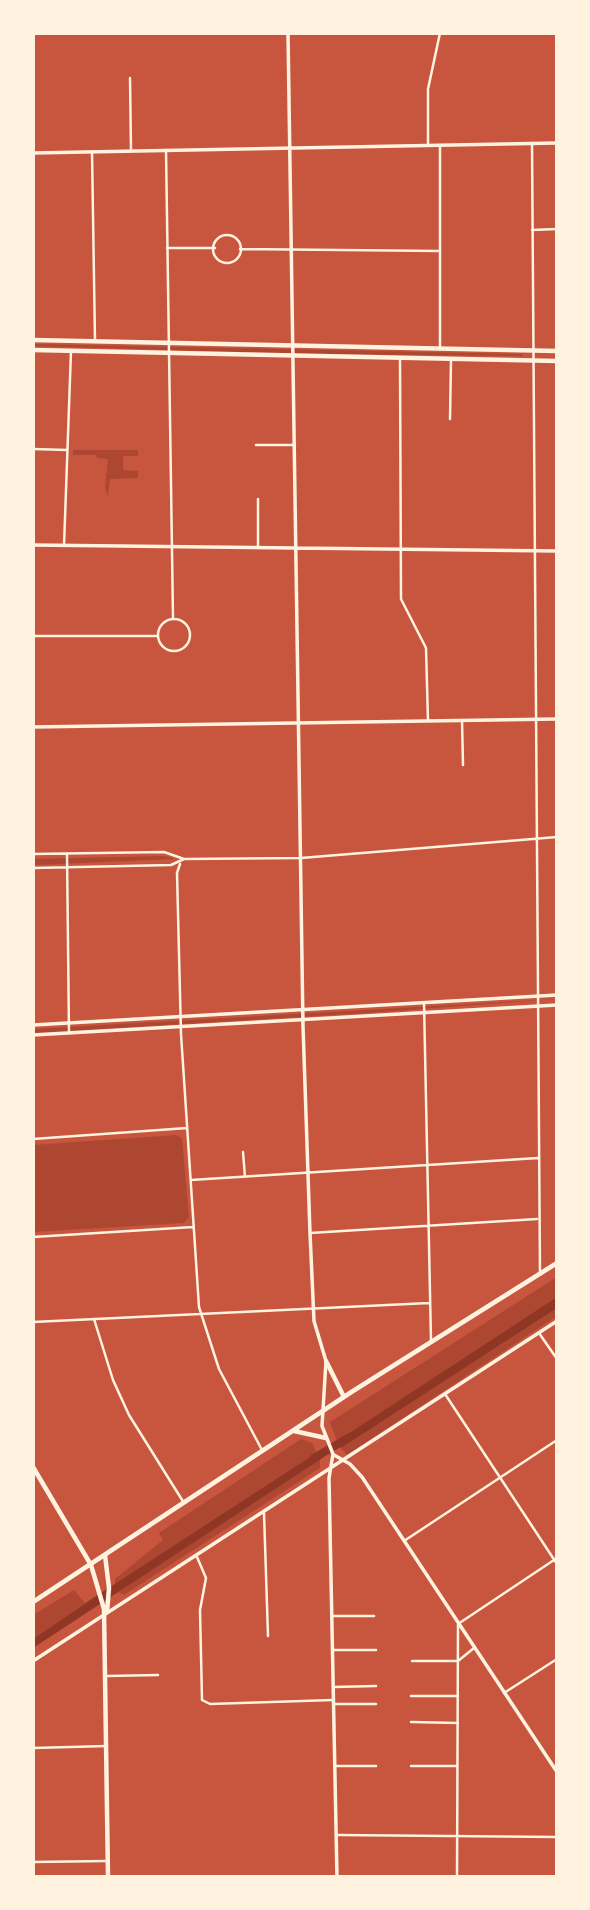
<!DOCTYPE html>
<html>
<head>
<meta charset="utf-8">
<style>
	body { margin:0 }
	#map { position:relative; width:590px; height:1910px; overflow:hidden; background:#c8553d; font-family:"IBM Plex Sans",sans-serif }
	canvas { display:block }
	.frame { position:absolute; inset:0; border:35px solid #fff3e0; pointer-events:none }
</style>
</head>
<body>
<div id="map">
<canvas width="590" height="1910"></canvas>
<div class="frame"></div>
</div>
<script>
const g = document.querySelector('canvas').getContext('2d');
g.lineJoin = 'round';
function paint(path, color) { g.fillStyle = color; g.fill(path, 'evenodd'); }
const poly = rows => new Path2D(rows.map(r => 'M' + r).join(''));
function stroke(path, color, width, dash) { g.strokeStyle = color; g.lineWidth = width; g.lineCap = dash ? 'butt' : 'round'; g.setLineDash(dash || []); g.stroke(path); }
const green = poly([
	[33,344,522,354,522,356,311,354,33,346],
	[73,450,138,450,138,456,123,456,123,470,138,471,138,478,110,479,108,496,105,488,108,459,97,458,96,455,73,455],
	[164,856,175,859,33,865,33,859],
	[557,999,367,1013,33,1033,33,1029],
	[176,1135,182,1138,189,1217,184,1223,33,1232,33,1145],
	[557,1277,557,1297,337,1441,330,1422],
	[557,1308,557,1316,347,1455,341,1448],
	[301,1439,312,1443,317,1453,115,1584,115,1579,163,1540,159,1533],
	[320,1459,320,1468,124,1595,118,1592],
	[74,1590,85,1603,33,1639,33,1615]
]);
const water = poly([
	[557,1297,557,1308,341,1448,337,1441],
	[321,1450,324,1457,33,1648,33,1639,90,1600]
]);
const canal = poly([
	[314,1458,348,1438]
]);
const minor = poly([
	[130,78,131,151],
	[532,143,540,1272],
	[428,145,428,89,440,33],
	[440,145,440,349],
	[166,150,173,618],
	[92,152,95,341],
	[532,230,557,229],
	'213 249a14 14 0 1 1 28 0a14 14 0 1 1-28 0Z',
	[167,248,215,248],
	[240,249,440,251],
	[400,359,401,599,426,648,428,721],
	[450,419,451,360],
	[256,445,295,445],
	[33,449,67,450],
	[258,499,258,547],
	[64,546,71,351],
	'158 635a16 16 0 1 1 32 0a16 16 0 1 1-32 0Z',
	[33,636,158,636],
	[462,720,463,765],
	[33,854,164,852,184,859,301,858,557,837],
	[67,854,69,1033],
	[180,864,177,873,181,1034,199,1307,219,1369,262,1450],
	[33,868,171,865,184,859],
	[424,1003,431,1341],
	[33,1139,187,1128],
	[243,1152,245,1177],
	[191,1180,538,1158],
	[310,1233,537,1219],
	[33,1237,193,1227],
	[94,1319,113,1380,129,1415,184,1503],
	[33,1322,429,1303],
	[539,1333,557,1359],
	[445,1394,557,1564],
	[264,1513,268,1636],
	[404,1541,557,1440],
	[197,1557,206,1578,200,1610,202,1700,210,1704,333,1700],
	[332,1616,374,1616],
	[334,1650,376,1650],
	[412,1661,458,1661,474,1648],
	[107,1676,158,1675],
	[334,1687,376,1686],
	[504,1693,557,1659],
	[411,1696,458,1696],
	[334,1704,376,1704],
	[411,1722,458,1723],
	[33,1748,107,1746],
	[336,1766,376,1766],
	[411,1766,457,1766],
	[337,1835,557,1837],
	[33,1862,107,1861],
	[457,1877,458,1624,557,1558]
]);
const tertiary = poly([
	[288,33,303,1026,310,1233,314,1321,326,1361,322,1426,333,1454],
	[33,153,557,143],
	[33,545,557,551],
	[33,727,557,719],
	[33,1025,557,995],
	[33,1035,557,1005],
	[333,1454,329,1478,337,1877],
	[334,1455,350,1464,362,1477,557,1772],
	[33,1661,557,1321]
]);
const secondary = poly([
	[326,1361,344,1397],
	[294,1431,326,1438],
	[33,1602,353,1391,557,1263]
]);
const primary = poly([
	[33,340,557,351],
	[33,350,557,361],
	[33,1467,91,1565,104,1609,108,1877],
	[105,1555,109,1588,107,1612]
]);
paint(green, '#ae4732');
paint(water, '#8f3625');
stroke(canal, '#8f3625', 8);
stroke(minor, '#fff3e0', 2.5);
stroke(tertiary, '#fff3e0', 3.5);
stroke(secondary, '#fff3e0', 4.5);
stroke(primary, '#fff3e0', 4.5);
</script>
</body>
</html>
